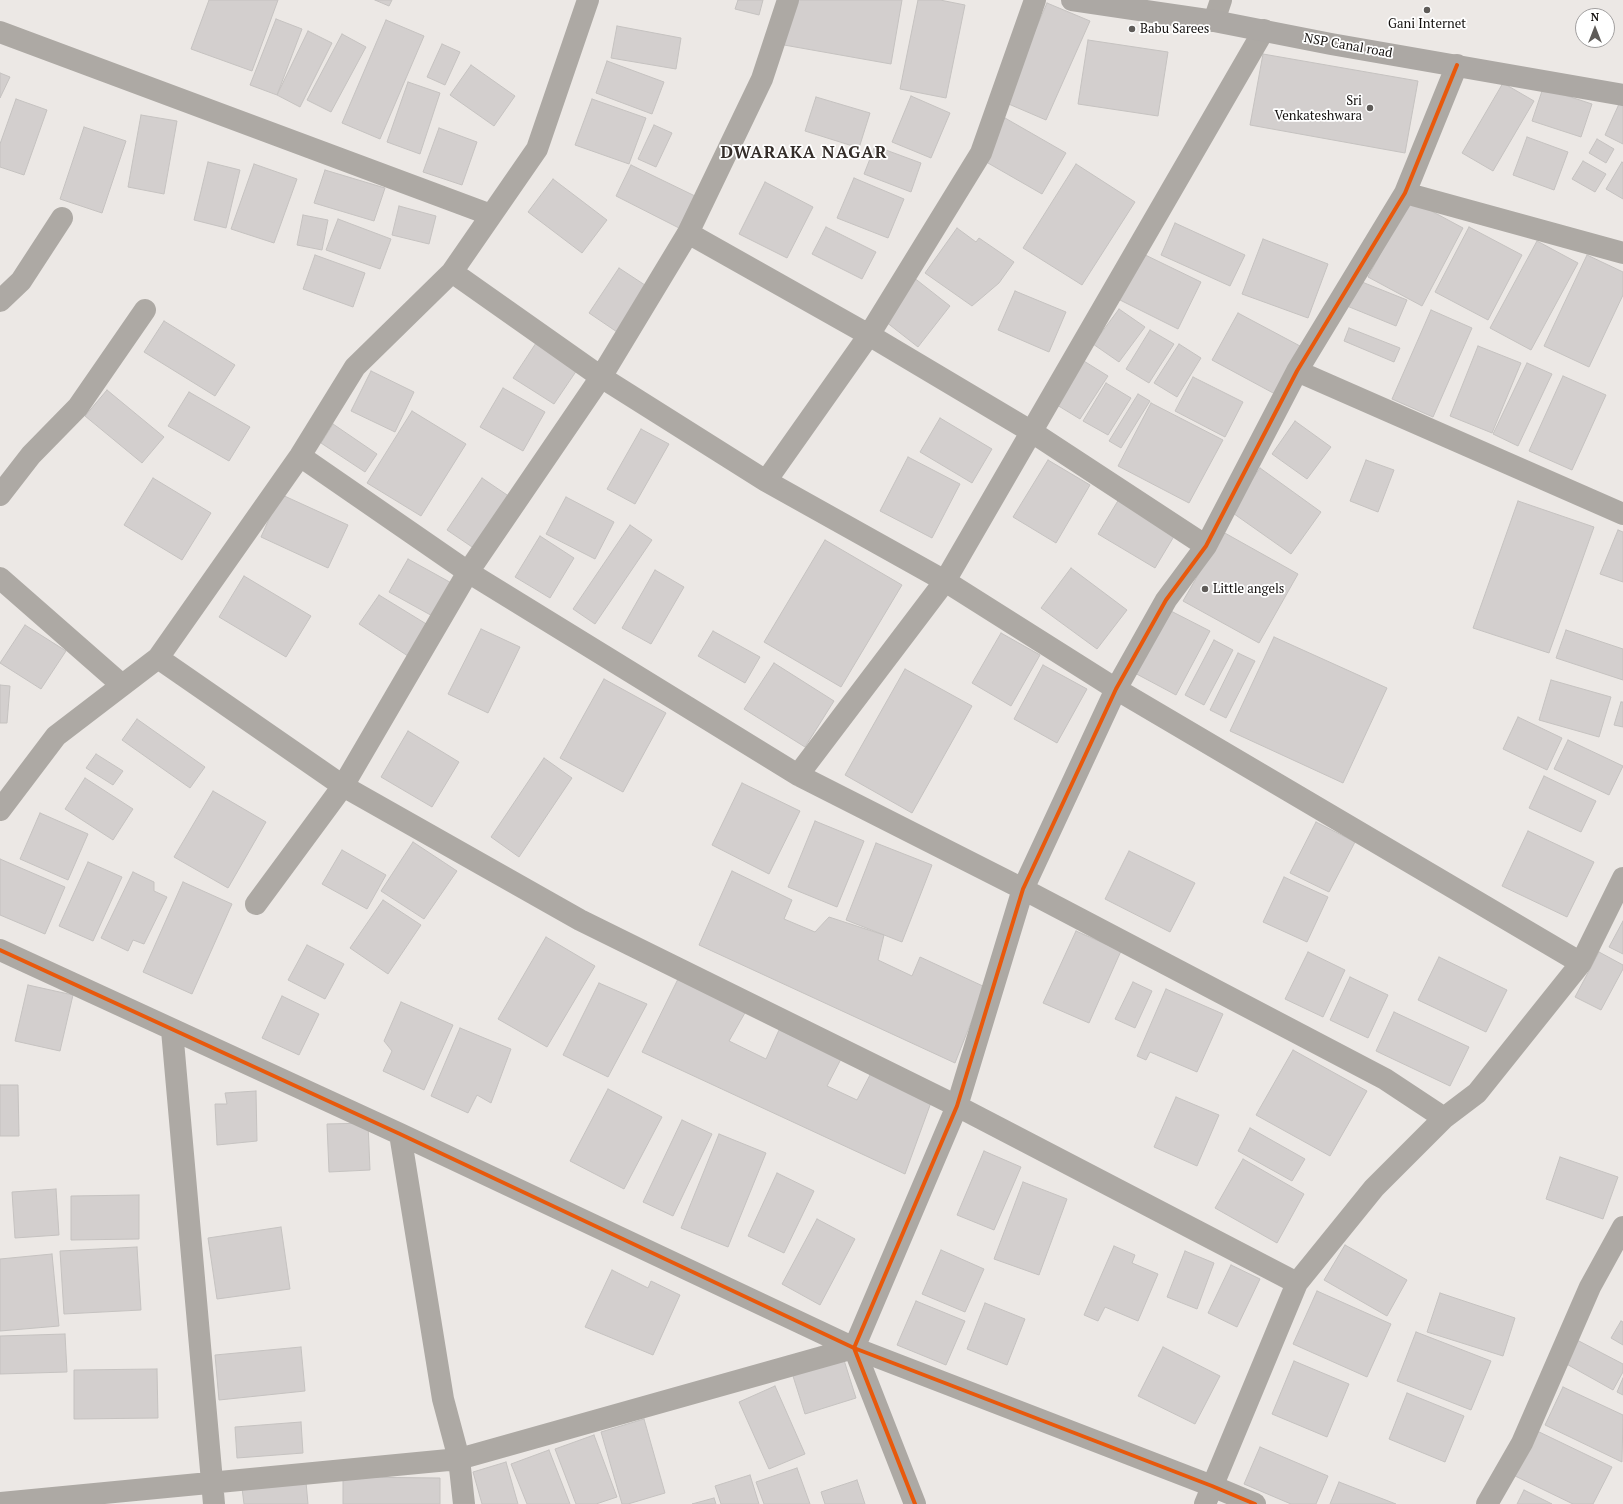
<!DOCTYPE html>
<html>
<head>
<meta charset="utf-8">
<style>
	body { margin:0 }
	#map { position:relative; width:1623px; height:1504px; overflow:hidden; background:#ece8e5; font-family:"PT Serif",serif }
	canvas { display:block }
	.north { position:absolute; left:1575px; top:8px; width:40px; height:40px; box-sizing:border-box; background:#fff; border:1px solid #a19f9f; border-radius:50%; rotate:0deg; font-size:11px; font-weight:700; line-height:16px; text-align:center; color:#13100e }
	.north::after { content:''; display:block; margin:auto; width:14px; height:18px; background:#5f5c59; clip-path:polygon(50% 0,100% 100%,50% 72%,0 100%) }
</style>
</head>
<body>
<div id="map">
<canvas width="1623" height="1504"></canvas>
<div class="north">N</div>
</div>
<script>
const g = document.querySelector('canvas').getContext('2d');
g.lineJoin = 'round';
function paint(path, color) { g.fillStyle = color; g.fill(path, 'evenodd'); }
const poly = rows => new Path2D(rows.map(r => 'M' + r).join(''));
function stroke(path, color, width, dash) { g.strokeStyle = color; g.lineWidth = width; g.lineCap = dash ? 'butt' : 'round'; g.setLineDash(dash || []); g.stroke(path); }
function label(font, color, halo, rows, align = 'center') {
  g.font = font + ' "PT Serif",serif'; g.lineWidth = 3.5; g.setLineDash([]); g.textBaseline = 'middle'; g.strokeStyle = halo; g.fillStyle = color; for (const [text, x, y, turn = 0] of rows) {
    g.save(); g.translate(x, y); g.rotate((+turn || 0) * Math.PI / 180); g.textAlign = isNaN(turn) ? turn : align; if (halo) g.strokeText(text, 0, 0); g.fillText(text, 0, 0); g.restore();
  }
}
const building = poly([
	[209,0,278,0,252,71,191,49,209,0],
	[375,0,392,0,389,6,375,0],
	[738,0,763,0,759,15,735,9,738,0],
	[792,0,902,0,891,64,784,45,792,0],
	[918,0,940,0,965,5,946,98,900,89,918,0],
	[1047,3,1090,21,1046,120,1004,102,1047,3],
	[276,19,302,29,277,95,250,85,276,19],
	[386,20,424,36,380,139,342,123,386,20],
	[617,26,681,38,676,69,611,58,617,26],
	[308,31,332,43,300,107,277,95,308,31],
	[342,34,366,47,331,112,307,100,342,34],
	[1088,40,1168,52,1158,116,1078,104,1088,40],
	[442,44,460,52,445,85,427,77,442,44],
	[1263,54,1418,81,1405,153,1250,125,1263,54],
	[607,61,664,82,652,114,596,93,607,61],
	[471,65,515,96,494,126,450,95,471,65],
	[0,73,10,77,0,98,0,73],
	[408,82,440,93,420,154,387,142,408,82],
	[1503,83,1534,101,1493,171,1462,153,1503,83],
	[1543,88,1592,104,1581,137,1532,121,1543,88],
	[911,96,950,113,931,158,892,142,911,96],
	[816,97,870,113,859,148,805,131,816,97],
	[16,99,47,110,24,175,0,167,0,144,16,99],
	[592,99,646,118,629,164,575,145,592,99],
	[1619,104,1623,106,1623,144,1605,135,1619,104],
	[141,115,177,121,164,194,128,187,141,115],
	[1005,118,1066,153,1042,194,981,159,1005,118],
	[654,125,672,133,656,167,638,159,654,125],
	[84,127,126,141,102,213,60,199,84,127],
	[439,128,477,142,462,185,423,172,439,128],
	[1527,137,1568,152,1554,190,1513,175,1527,137],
	[1597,139,1614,149,1606,163,1589,153,1597,139],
	[875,146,921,163,911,192,864,174,875,146],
	[1583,161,1606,174,1595,192,1572,179,1583,161],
	[208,162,240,170,226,228,194,220,208,162],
	[1622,162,1623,163,1623,199,1606,189,1622,162],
	[254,164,297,179,274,243,231,229,254,164],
	[1076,164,1135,202,1082,285,1023,248,1076,164],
	[631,165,695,196,679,228,616,196,631,165],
	[325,170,385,188,374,221,314,203,325,170],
	[854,178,904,199,888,238,837,218,854,178],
	[553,179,607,220,582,253,528,212,553,179],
	[765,182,813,207,787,258,739,234,765,182],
	[1409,199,1463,228,1422,306,1368,277,1409,199],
	[399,206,436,216,429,244,392,235,399,206],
	[303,215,328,220,322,250,297,245,303,215],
	[338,219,391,239,380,269,326,250,338,219],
	[1175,223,1245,255,1230,286,1161,255,1175,223],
	[826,227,876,252,862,279,812,254,826,227],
	[1469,227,1522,255,1488,320,1435,292,1469,227],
	[957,228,976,242,979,238,1014,262,999,283,972,306,925,273,957,228],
	[1263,239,1328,264,1308,318,1242,294,1263,239],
	[1537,241,1578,263,1531,350,1490,328,1537,241],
	[1135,250,1201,282,1178,329,1112,296,1135,250],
	[315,255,365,273,353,307,303,289,315,255],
	[1587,255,1623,272,1623,295,1589,367,1544,346,1587,255],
	[619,268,651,289,620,334,589,313,619,268],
	[913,277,950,306,918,347,881,318,913,277],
	[1357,280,1407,300,1396,326,1347,306,1357,280],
	[1015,291,1066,312,1049,352,998,330,1015,291],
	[1119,309,1145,327,1119,362,1093,344,1119,309],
	[1431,310,1472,328,1433,417,1392,399,1431,310],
	[1238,313,1300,346,1275,394,1212,360,1238,313],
	[164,321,235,365,215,396,144,352,164,321],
	[1349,328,1400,348,1394,362,1344,341,1349,328],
	[1150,330,1174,344,1149,383,1126,369,1150,330],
	[538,340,579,367,554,404,513,378,538,340],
	[1179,344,1201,358,1177,397,1154,383,1179,344],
	[1478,346,1521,363,1492,433,1450,416,1478,346],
	[1079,358,1108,376,1080,419,1052,402,1079,358],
	[1527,363,1552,374,1518,446,1493,434,1527,363],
	[371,371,414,392,395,432,351,411,371,371],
	[1563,376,1606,395,1572,470,1529,451,1563,376],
	[1193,377,1243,402,1225,437,1175,411,1193,377],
	[1106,383,1131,398,1108,435,1083,421,1106,383],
	[503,388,545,412,523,451,480,427,503,388],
	[107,390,164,437,142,463,85,416,107,390],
	[189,392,250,427,229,461,168,426,189,392],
	[1138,394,1150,401,1121,448,1109,441,1138,394],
	[1151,403,1223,440,1189,503,1118,466,1151,403],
	[412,411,466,444,421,516,367,483,412,411],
	[940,418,992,449,972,483,920,452,940,418],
	[1295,421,1331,447,1307,479,1272,454,1295,421],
	[333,424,377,454,365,472,321,443,333,424],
	[641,429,669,444,635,504,607,489,641,429],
	[908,457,960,484,932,538,880,511,908,457],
	[1048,460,1090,485,1056,543,1013,517,1048,460],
	[1366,460,1394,470,1378,512,1350,501,1366,460],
	[1260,468,1321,512,1291,554,1230,511,1260,468],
	[153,478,211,513,182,560,124,525,153,478],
	[482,478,513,499,478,551,447,530,482,478],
	[280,494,348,525,328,568,261,537,280,494],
	[566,497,614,522,595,559,546,534,566,497],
	[1119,499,1176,533,1155,568,1098,534,1119,499],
	[1518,501,1594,527,1549,653,1473,628,1518,501],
	[630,525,652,540,595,624,573,609,630,525],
	[1618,530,1623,532,1623,582,1600,574,1618,530],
	[1223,532,1298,574,1259,643,1183,601,1223,532],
	[540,536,574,558,550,598,515,577,540,536],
	[825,540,902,585,841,687,764,642,825,540],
	[408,559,455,585,436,618,389,592,408,559],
	[1071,568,1127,610,1097,649,1041,608,1071,568],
	[655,570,684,587,651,644,622,628,655,570],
	[244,576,311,616,286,657,219,617,244,576],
	[379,595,428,625,411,658,359,624,379,595],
	[1165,608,1210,631,1176,695,1131,671,1165,608],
	[25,625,66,651,41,689,0,663,25,625],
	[481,629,520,647,488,713,448,694,481,629],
	[1566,630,1623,649,1623,680,1556,658,1566,630],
	[713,631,760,657,745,683,698,656,713,631],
	[1001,633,1040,655,1011,706,972,683,1001,633],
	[1274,637,1387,688,1343,783,1230,731,1274,637],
	[1214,640,1233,650,1204,705,1185,695,1214,640],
	[1238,653,1255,661,1226,718,1210,710,1238,653],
	[774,663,834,701,805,747,744,709,774,663],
	[1043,665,1087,689,1057,743,1014,719,1043,665],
	[905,669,972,706,912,813,845,775,905,669],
	[604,679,666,713,623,792,560,758,604,679],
	[1551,680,1611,697,1599,737,1539,720,1551,680],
	[0,685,10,686,7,723,0,723,0,685],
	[1621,702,1623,702,1623,727,1614,725,1621,702],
	[1518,717,1562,738,1547,770,1503,749,1518,717],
	[137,719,205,767,190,788,122,740,137,719],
	[408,731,459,762,432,807,381,777,408,731],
	[1568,740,1623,766,1609,795,1554,769,1568,740],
	[96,754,123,771,113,785,86,768,96,754],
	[544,758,572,778,519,857,491,837,544,758],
	[1544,776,1596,801,1581,832,1529,808,1544,776],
	[85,778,133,809,113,840,65,809,85,778],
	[742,783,800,811,769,874,712,845,742,783],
	[213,791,266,822,228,888,174,857,213,791],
	[40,813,88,834,68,880,20,859,40,813],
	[815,821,864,841,837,907,788,887,815,821],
	[1316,822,1355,842,1329,892,1290,873,1316,822],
	[1528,831,1594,862,1567,917,1502,886,1528,831],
	[413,842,457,871,424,919,381,891,413,842],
	[876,843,932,865,902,942,846,920,876,843],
	[342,850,386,875,367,909,322,884,342,850],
	[1129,851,1195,883,1170,932,1105,899,1129,851],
	[0,859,65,887,45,934,0,915,0,859],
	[88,862,122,877,93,941,59,926,88,862],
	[732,871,792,900,784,919,815,932,829,917,884,935,878,960,912,976,920,957,985,987,955,1063,699,945,732,871],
	[133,872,154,882,154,891,167,897,144,944,133,940,128,951,101,938,133,872],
	[1284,877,1328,897,1307,942,1263,922,1284,877],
	[183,882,232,904,192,994,143,972,183,882],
	[383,900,421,925,388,974,350,948,383,900],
	[1623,921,1623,954,1609,947,1623,921],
	[1076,931,1121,951,1089,1023,1043,1003,1076,931],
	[546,937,595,966,547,1047,498,1019,546,937],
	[307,945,344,964,325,999,288,980,307,945],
	[1308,952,1345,970,1323,1017,1285,999,1308,952],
	[1599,952,1623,965,1623,969,1601,1010,1575,997,1599,952],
	[1439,957,1507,990,1486,1032,1418,1000,1439,957],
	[1350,977,1388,995,1368,1038,1330,1020,1350,977],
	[678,979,746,1011,729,1041,766,1059,779,1030,841,1059,827,1086,857,1100,871,1073,933,1097,905,1174,642,1052,678,979],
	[1133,982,1152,991,1135,1028,1115,1019,1133,982],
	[599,983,647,1004,608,1077,563,1055,599,983],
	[28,985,73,995,60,1051,15,1041,28,985],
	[1166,989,1223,1014,1197,1072,1150,1052,1146,1060,1137,1056,1166,989],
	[282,996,319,1014,299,1055,262,1038,282,996],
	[401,1002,453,1025,424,1090,383,1071,392,1051,384,1041,401,1002],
	[1394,1012,1469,1047,1450,1086,1376,1051,1394,1012],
	[460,1028,511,1049,491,1103,477,1095,468,1113,431,1096,460,1028],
	[1293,1050,1367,1091,1330,1156,1256,1115,1293,1050],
	[0,1085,18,1085,19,1136,0,1136,0,1085],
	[608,1089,662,1117,624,1189,570,1161,608,1089],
	[256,1091,257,1141,217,1145,215,1104,227,1104,225,1093,256,1091],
	[1176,1097,1219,1115,1197,1166,1154,1147,1176,1097],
	[682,1120,712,1134,673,1216,643,1202,682,1120],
	[368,1123,370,1170,329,1172,327,1124,368,1123],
	[1250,1128,1305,1159,1292,1181,1238,1151,1250,1128],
	[719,1134,766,1153,728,1247,681,1228,719,1134],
	[984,1151,1021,1167,994,1230,957,1215,984,1151],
	[1560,1157,1618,1177,1603,1219,1546,1199,1560,1157],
	[1243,1159,1304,1194,1277,1243,1215,1208,1243,1159],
	[777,1173,814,1191,784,1253,748,1236,777,1173],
	[1023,1182,1067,1199,1039,1275,994,1259,1023,1182],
	[56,1189,59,1235,15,1238,12,1192,56,1189],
	[139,1195,139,1239,71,1240,71,1196,139,1195],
	[817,1219,855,1239,820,1305,782,1284,817,1219],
	[281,1227,290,1289,217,1299,208,1238,281,1227],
	[1345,1245,1407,1280,1387,1316,1324,1280,1345,1245],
	[1114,1246,1135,1255,1132,1263,1158,1274,1138,1321,1105,1307,1098,1321,1084,1315,1114,1246],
	[137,1247,141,1310,64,1314,60,1251,137,1247],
	[941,1250,984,1269,965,1312,922,1294,941,1250],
	[1185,1251,1214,1263,1197,1309,1167,1297,1185,1251],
	[52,1254,59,1326,0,1331,0,1259,52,1254],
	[1231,1265,1260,1279,1237,1327,1208,1313,1231,1265],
	[612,1270,648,1288,651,1281,680,1295,653,1355,585,1327,612,1270],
	[1317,1291,1391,1324,1367,1377,1293,1344,1317,1291],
	[1440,1293,1515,1318,1503,1356,1427,1332,1440,1293],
	[916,1301,965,1321,946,1365,897,1345,916,1301],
	[985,1303,1025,1319,1007,1365,967,1349,985,1303],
	[1621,1321,1623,1322,1623,1345,1611,1338,1621,1321],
	[1416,1332,1491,1361,1471,1410,1397,1381,1416,1332],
	[65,1334,67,1372,0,1374,0,1336,65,1334],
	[1575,1339,1623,1364,1623,1372,1613,1390,1563,1362,1575,1339],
	[301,1347,305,1391,219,1400,215,1355,301,1347],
	[1163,1347,1220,1376,1195,1424,1138,1396,1163,1347],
	[843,1357,856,1398,805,1414,792,1373,843,1357],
	[1294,1361,1349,1384,1327,1437,1272,1414,1294,1361],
	[157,1369,158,1418,74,1419,74,1370,157,1369],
	[1623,1378,1623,1395,1617,1392,1623,1378],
	[775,1386,805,1454,769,1469,739,1402,775,1386],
	[1563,1387,1623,1415,1622,1462,1545,1425,1563,1387],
	[1407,1393,1464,1416,1445,1462,1389,1439,1407,1393],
	[644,1419,665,1493,628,1504,622,1504,601,1432,644,1419],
	[301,1422,303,1453,237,1458,235,1427,301,1422],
	[1533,1429,1612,1467,1593,1504,1573,1504,1511,1474,1533,1429],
	[594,1435,617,1497,596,1504,576,1504,555,1449,594,1435],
	[1260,1447,1328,1476,1316,1504,1291,1504,1244,1484,1260,1447],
	[549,1450,570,1504,527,1504,511,1464,549,1450],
	[506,1462,518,1504,482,1504,473,1472,506,1462],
	[797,1468,810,1504,764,1504,756,1482,797,1468],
	[750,1475,759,1504,721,1504,715,1486,750,1475],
	[343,1477,440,1478,440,1504,343,1504,343,1477],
	[857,1480,865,1504,825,1504,821,1492,857,1480],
	[306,1482,308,1504,244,1504,242,1488,306,1482],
	[1339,1482,1396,1504,1330,1504,1339,1482],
	[1524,1490,1552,1504,1517,1504,1524,1490],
	[714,1498,716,1504,692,1504,714,1498]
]);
const street = poly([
	[1214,21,1221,0],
	[0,32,491,215],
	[1405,193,1623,253],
	[688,233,869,335,1032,432,1206,546],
	[452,272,601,377,766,481,945,581,1116,689,1581,963],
	[0,301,21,281,62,218],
	[1297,371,1623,514],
	[300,456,468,572,798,775,1023,889,1385,1079,1444,1118],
	[766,481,869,335,981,153,1035,0],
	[0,495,31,455,78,407,145,310],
	[0,578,122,685],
	[158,658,343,786,580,920,957,1106,1297,1283],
	[798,775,945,581,1264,30],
	[0,810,56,736,158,658,300,456,355,367,452,272,537,149,588,0],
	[256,904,343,786,468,572,601,377,688,233,762,79,788,0],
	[0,950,400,1134,854,1348,1212,1486,1255,1504],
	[172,1030,214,1504],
	[400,1134,443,1399,459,1459,464,1504],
	[0,1503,459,1459,854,1348],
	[915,1504,854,1348,957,1106,1023,889,1116,689,1166,600,1206,546,1297,371,1405,193,1457,65],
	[1205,1504,1297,1283,1374,1188,1444,1118,1477,1093,1581,963,1623,878],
	[1487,1504,1522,1443,1590,1287,1623,1227]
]);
const secondary = poly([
	[1072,0,1214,21,1331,44,1623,95]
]);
const cycleway = poly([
	[0,950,400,1134,854,1348,1212,1486,1255,1504],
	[915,1504,854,1348,957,1106,1023,889,1116,689,1166,600,1206,546,1297,371,1405,193,1457,65]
]);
const markers = [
	[1427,10,4,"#5f5c59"],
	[1132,29,4,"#5f5c59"],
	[1370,108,4,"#5f5c59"],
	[1205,589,4,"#5f5c59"]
];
const poiNames = [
	["Gani Internet",1427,24,"center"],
	["Babu Sarees",1140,29],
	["Sri",1362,101,"right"],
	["Venkateshwara",1362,116,"right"],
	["Little angels",1213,589]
];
const streetNames = [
	["NSP Canal road",1348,46,10]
];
const districtNames = [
	["DWARAKA NAGAR",804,153]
];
paint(building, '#d3cfce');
stroke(building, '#c5c2c0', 1);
stroke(street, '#ada9a4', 22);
stroke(secondary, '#aca8a4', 22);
stroke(cycleway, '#e8590c', 4);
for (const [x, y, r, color] of markers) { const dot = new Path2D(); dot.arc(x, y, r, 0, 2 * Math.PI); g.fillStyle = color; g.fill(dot); stroke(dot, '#fff', 1.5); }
label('13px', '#13100e', '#fff', poiNames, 'left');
label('13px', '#13100e', '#fff', streetNames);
g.letterSpacing = '1px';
label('bold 17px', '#342d29', '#fff', districtNames);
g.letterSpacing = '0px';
</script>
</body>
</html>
